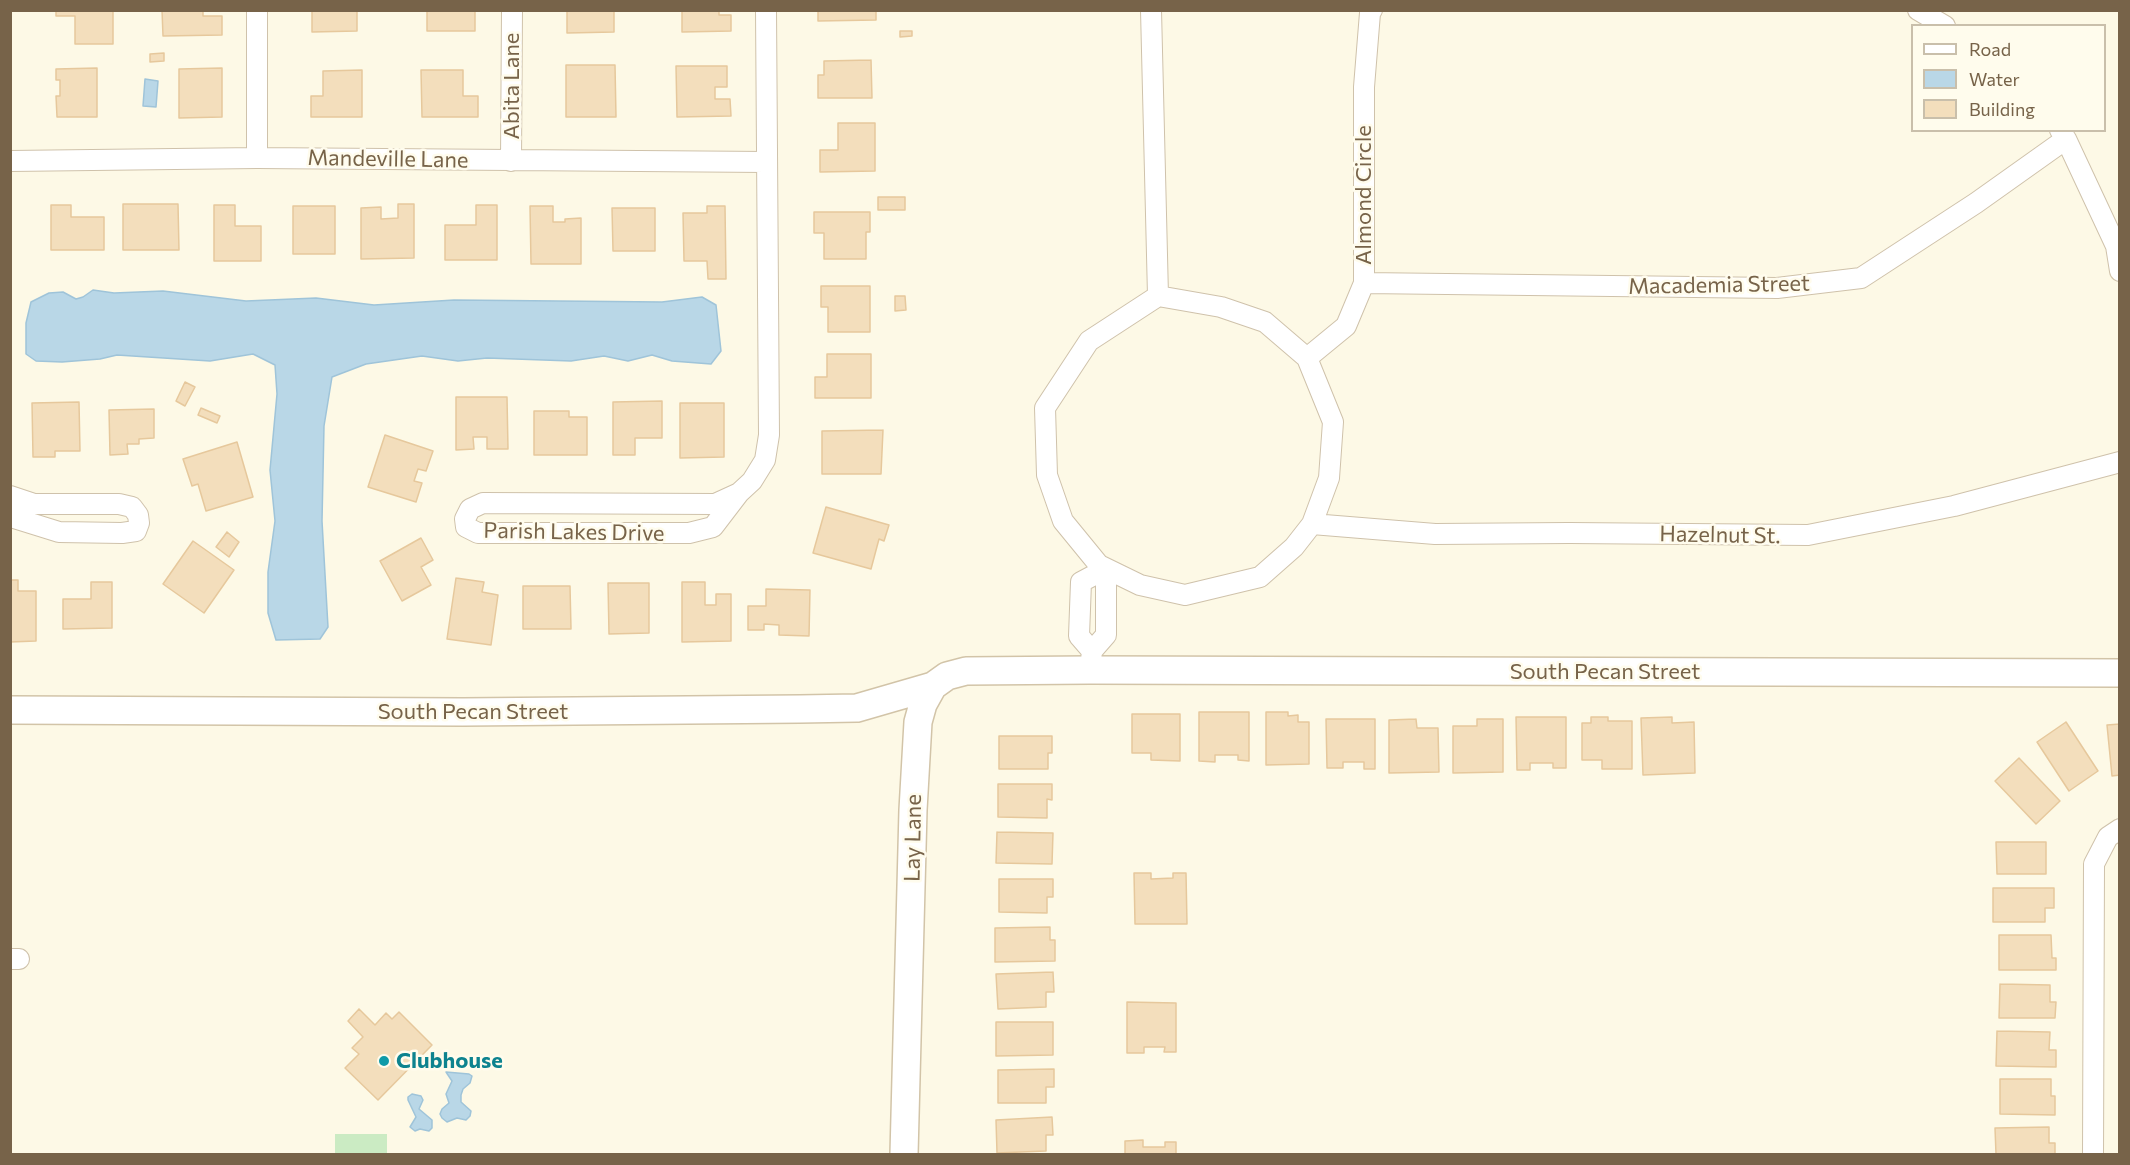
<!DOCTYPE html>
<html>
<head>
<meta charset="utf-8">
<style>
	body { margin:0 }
	#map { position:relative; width:2130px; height:1165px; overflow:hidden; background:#fdf9e6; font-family:Commissioner,sans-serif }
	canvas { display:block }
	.frame { position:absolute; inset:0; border:12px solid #776349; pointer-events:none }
	.legend { position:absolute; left:1911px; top:24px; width:195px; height:108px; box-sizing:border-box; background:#fffced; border:2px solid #c9bfab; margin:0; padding:8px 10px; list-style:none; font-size:18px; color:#776349 }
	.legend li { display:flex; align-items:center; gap:12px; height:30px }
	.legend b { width:30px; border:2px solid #c9bfab }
</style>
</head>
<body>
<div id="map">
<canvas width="2130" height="1165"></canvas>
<div class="frame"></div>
<ul class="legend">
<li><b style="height:8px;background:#fff"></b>Road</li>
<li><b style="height:16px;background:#b9d7e7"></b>Water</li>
<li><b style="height:16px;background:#f3debc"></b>Building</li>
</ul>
</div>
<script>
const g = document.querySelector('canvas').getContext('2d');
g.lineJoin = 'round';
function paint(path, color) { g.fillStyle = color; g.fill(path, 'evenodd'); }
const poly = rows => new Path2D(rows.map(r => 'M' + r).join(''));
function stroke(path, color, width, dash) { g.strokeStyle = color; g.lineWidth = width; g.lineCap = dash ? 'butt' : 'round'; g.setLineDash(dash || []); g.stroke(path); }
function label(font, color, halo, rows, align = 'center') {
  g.font = font + ' Commissioner,sans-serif'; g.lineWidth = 5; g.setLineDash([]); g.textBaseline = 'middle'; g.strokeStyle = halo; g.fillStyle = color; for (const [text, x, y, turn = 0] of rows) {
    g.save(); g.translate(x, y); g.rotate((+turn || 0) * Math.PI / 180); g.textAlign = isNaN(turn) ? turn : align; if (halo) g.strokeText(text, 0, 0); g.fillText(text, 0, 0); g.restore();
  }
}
const green = poly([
	[335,1134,387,1134,387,1154,335,1154]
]);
const water = poly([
	[145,79,158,81,156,107,143,106,145,79],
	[93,290,114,293,163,291,246,301,316,298,374,305,454,300,662,302,702,297,716,305,721,351,711,364,672,361,652,355,628,361,604,356,571,361,487,358,458,361,422,356,366,364,332,377,324,426,322,521,328,627,320,639,276,640,268,613,268,572,275,521,270,470,277,394,275,365,253,354,210,361,117,355,100,359,62,362,36,361,26,354,26,323,31,302,49,293,63,292,76,299,83,297,93,290],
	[446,1072,469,1074,472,1076,470,1083,463,1089,461,1095,461,1102,471,1111,470,1116,466,1120,457,1118,447,1122,442,1118,440,1114,442,1109,449,1103,446,1094,452,1081,446,1072],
	[412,1094,421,1096,423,1100,419,1109,432,1120,432,1128,429,1131,420,1129,415,1131,410,1127,416,1117,408,1100,408,1097,412,1094]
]);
const building = poly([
	[56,10,113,10,113,44,75,44,75,16,56,16,56,10],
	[162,10,203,10,203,16,222,16,222,35,163,36,162,10],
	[312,10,357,10,357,31,312,32,312,10],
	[427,10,475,10,475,31,427,31,427,10],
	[567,10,614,10,614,32,567,33,567,10],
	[682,10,719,10,719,15,731,15,731,31,682,32,682,10],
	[818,10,876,10,876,20,818,21,818,10],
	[900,31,912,31,912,36,900,37,900,31],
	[164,53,164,61,150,62,150,54,164,53],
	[871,60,872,98,818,98,818,75,824,75,824,61,871,60],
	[566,65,615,65,616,117,566,117,566,65],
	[676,66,727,66,727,87,715,87,715,99,730,99,731,116,677,117,676,66],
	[97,68,97,117,57,117,56,96,60,96,60,80,56,80,56,69,97,68],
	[222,68,222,117,179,118,179,69,222,68],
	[362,70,362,117,311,117,311,96,323,96,323,71,362,70],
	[421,70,463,70,463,96,478,96,478,117,422,117,421,70],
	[838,123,875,123,875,171,820,172,820,150,838,150,838,123],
	[878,197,905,197,905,210,878,210,878,197],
	[123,204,178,204,179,250,123,250,123,204],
	[398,204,414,204,414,258,361,259,361,208,381,207,381,219,398,218,398,204],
	[51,205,71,205,71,217,104,217,104,250,51,250,51,205],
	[214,205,235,205,235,226,261,226,261,261,214,261,214,205],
	[476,205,497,205,497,260,445,260,445,225,476,225,476,205],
	[293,206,335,206,335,254,293,254,293,206],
	[530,206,553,206,553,222,565,222,565,219,581,218,581,264,531,264,530,206],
	[707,206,725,206,726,279,708,279,707,261,684,261,683,213,707,213,707,206],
	[612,208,655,208,655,251,613,251,612,208],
	[814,212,870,212,870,232,866,232,866,259,824,259,824,233,814,233,814,212],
	[821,286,870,286,870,332,828,332,828,307,821,307,821,286],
	[895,296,905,296,906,310,895,311,895,296],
	[827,354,871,354,871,398,815,398,815,377,827,377,827,354],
	[185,382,195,387,185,406,176,401,185,382],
	[456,397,507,397,508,449,487,449,487,437,473,437,474,449,456,450,456,397],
	[662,401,662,438,635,438,635,455,613,455,613,402,662,401],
	[79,402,80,451,55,451,55,457,33,457,32,403,79,402],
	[680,403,724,403,724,457,680,458,680,403],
	[201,408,220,416,217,423,198,415,201,408],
	[154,409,154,438,139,439,139,444,127,444,128,454,110,455,109,410,154,409],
	[534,411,569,411,569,417,587,417,587,455,534,455,534,411],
	[883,430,881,474,822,474,822,431,883,430],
	[385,435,433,451,426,471,418,469,414,481,422,483,416,502,368,487,385,435],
	[237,442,253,497,206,511,198,484,192,486,183,459,237,442],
	[826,507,889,525,884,541,879,539,871,569,813,553,826,507],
	[227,532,239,542,229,557,216,547,227,532],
	[421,538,433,560,421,567,431,585,402,601,380,561,421,538],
	[193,541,234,570,204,613,163,584,193,541],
	[456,578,484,582,482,592,498,595,491,645,447,639,456,578],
	[10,580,18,580,18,591,36,591,36,641,10,642,10,580],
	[91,582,112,582,112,628,63,629,63,599,91,599,91,582],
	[682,582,705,582,705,605,716,605,716,594,731,594,731,641,682,642,682,582],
	[608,583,649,583,649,633,609,634,608,583],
	[523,586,570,586,571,629,523,629,523,586],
	[766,589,810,590,809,636,779,635,779,625,764,624,764,630,748,630,748,606,766,606,766,589],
	[1199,712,1249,712,1249,761,1238,760,1238,755,1215,755,1215,762,1199,761,1199,712],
	[1266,712,1288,712,1288,716,1298,715,1298,722,1309,722,1309,764,1266,765,1266,712],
	[1132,714,1180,714,1180,761,1151,760,1151,753,1132,753,1132,714],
	[1516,717,1566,717,1566,768,1553,768,1553,763,1530,763,1530,770,1517,770,1516,717],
	[1591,717,1608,717,1608,721,1632,721,1632,769,1602,769,1602,760,1582,760,1582,723,1591,723,1591,717],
	[1672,717,1672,723,1694,722,1695,773,1643,775,1641,718,1672,717],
	[1326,719,1375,719,1375,769,1364,769,1364,762,1343,762,1343,768,1327,768,1326,719],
	[1416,719,1417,728,1438,728,1439,772,1389,773,1389,720,1416,719],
	[1477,719,1503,719,1503,772,1453,773,1453,726,1477,726,1477,719],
	[2066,722,2098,771,2069,791,2037,742,2066,722],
	[2120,724,2120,775,2112,776,2107,725,2120,724],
	[999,736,1052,736,1052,753,1048,753,1048,769,999,769,999,736],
	[2019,758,2060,801,2036,824,1995,781,2019,758],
	[998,784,1052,784,1052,800,1047,799,1047,818,998,817,998,784],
	[997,832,1053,833,1052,864,996,863,997,832],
	[1996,842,2046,842,2046,874,1997,874,1996,842],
	[1134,873,1151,873,1151,879,1173,878,1173,873,1186,873,1187,924,1135,924,1134,873],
	[999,879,1053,879,1053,897,1047,897,1047,913,999,912,999,879],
	[1993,888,2054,888,2054,908,2045,908,2045,922,1993,922,1993,888],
	[1050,927,1050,940,1055,940,1055,961,995,962,995,928,1050,927],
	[1999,935,2051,935,2052,958,2056,958,2056,970,1999,970,1999,935],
	[1053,972,1054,992,1046,992,1046,1007,998,1009,996,974,1053,972],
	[2000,984,2050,985,2050,1002,2056,1002,2055,1018,1999,1018,2000,984],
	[1127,1002,1176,1003,1176,1052,1164,1052,1165,1047,1144,1047,1144,1053,1127,1053,1127,1002],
	[359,1009,375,1025,386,1013,392,1019,399,1012,432,1045,378,1100,345,1068,359,1054,352,1048,363,1037,348,1021,359,1009],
	[996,1022,1053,1022,1053,1055,996,1056,996,1022],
	[1997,1031,2050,1032,2049,1050,2056,1050,2056,1067,1996,1066,1997,1031],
	[1054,1069,1054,1087,1046,1087,1046,1103,998,1103,998,1070,1054,1069],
	[2000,1079,2051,1079,2051,1096,2055,1096,2055,1115,2000,1114,2000,1079],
	[1052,1117,1053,1135,1046,1135,1046,1151,997,1153,996,1120,1052,1117],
	[2049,1127,2049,1143,2055,1143,2055,1154,1996,1154,1995,1128,2049,1127],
	[1143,1140,1143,1147,1165,1147,1165,1142,1176,1142,1176,1154,1125,1154,1125,1141,1143,1140]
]);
const street = poly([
	[1151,10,1158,296],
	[1918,10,1945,26],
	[2060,130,2066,139,2116,246,2120,271],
	[257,158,257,10],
	[10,161,257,158,766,162],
	[511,161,512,10],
	[1364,283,1777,288,1861,278,1976,203,2066,139],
	[1158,296,1221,307,1265,322,1307,358,1333,422,1329,478,1312,524,1294,547,1260,577,1185,595,1140,585,1099,565,1063,521,1047,475,1045,408,1089,341,1158,296],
	[1307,358,1346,326,1364,283,1364,87,1370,13,1372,10],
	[739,493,715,504,483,503,470,509,465,519,466,527,478,533,689,533,713,527,739,493,752,481,765,460,769,435,766,10],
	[10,496,34,504,119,504,132,507,138,515,139,523,136,531,122,533,59,532,14,518,10,514],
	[1312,524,1435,534,1569,533,1808,535,1954,506,2120,462],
	[1092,651,1079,636,1081,582,1098,573],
	[1090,670,1092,651,1106,635,1106,581,1098,573],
	[10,959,19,959],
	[2093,1154,2094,864,2108,837,2120,829]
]);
const secondary = poly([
	[10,710,463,712,800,709,857,708,933,686],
	[904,1154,913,810,918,722,923,704,933,686,947,676,966,671,1090,670,2120,673]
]);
const markers = [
	[384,1061,6,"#0f9aa8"]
];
const streetNames = [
	["Abita Lane",512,86,-90],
	["Mandeville Lane",388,159,1],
	["Almond Circle",1364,195,-90],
	["Macademia Street",1719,285,-1],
	["Parish Lakes Drive",574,532,1],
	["Hazelnut St.",1720,535,1],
	["South Pecan Street",1605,672],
	["South Pecan Street",473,712],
	["Lay Lane",913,838,-89]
];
const cultureNames = [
	["Clubhouse",396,1061]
];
paint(green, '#cbebc3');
paint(water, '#b9d7e7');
stroke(water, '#9fc4d9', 1.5);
paint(building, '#f3debc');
stroke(building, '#e6c89c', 1.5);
stroke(street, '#cfc2ab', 22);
stroke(secondary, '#d2c4a8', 30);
stroke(street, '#fff', 20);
stroke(secondary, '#fff', 27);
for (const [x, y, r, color] of markers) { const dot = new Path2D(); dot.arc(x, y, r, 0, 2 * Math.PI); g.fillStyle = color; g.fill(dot); stroke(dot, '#fffced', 2); }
label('22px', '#776349', '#fffced', streetNames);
label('bold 22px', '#0d838f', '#fffced', cultureNames, 'left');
</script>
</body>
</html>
